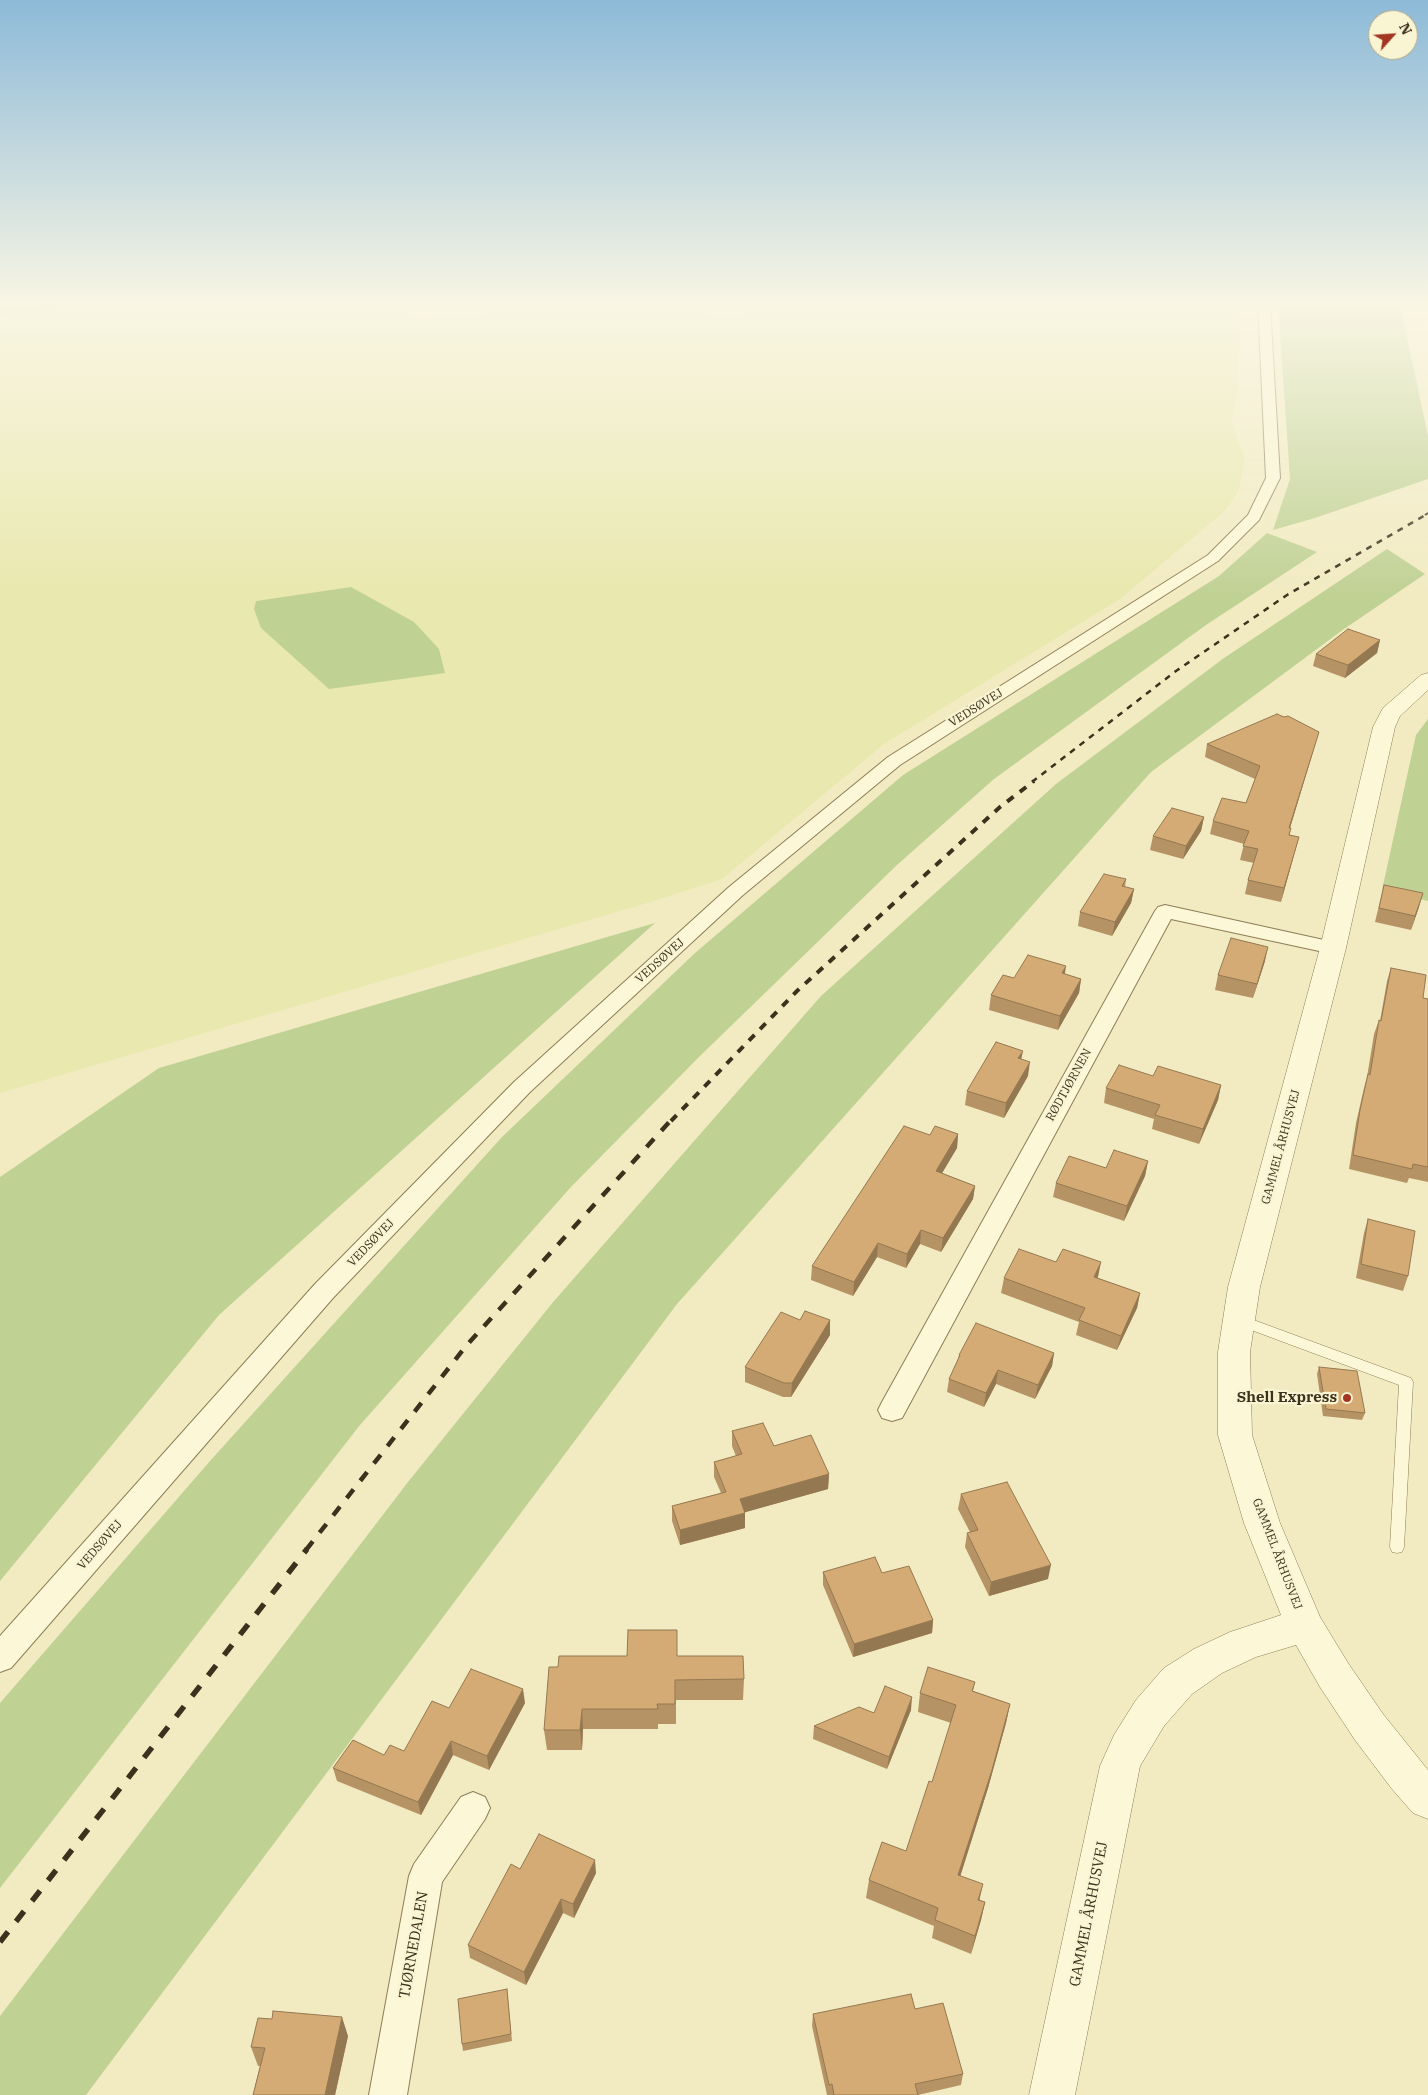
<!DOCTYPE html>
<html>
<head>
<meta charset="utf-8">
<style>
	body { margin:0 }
	#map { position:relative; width:1428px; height:2095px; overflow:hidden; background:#f2ebc2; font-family:"IBM Plex Serif",serif }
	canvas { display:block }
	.north { position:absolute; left:1368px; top:10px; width:50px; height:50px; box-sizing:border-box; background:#f9f4d2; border:1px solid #ada68a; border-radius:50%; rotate:64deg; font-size:14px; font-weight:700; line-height:20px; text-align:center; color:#3c311d }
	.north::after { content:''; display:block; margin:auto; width:18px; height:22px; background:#a33521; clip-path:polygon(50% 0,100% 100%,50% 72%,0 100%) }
</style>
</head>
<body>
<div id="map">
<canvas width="1428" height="2095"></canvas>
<div class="north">N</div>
</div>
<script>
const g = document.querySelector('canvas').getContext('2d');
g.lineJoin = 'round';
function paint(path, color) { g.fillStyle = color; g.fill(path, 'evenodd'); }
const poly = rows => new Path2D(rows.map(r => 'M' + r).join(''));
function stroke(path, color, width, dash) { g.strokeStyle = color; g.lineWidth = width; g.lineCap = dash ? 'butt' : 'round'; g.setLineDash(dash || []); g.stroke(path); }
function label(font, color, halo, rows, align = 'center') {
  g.font = font + ' "IBM Plex Serif",serif'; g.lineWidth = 4.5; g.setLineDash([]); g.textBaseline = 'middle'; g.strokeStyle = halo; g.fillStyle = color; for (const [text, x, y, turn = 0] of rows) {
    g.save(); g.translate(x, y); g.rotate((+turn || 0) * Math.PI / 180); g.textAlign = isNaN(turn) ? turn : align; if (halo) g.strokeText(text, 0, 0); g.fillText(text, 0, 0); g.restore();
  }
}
const farmland = poly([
	[115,304,398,304,416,320,546,308,643,306,728,316,832,304,1240,304,1242,307,1237,394,1232,421,1245,460,1239,490,1225,511,1120,599,884,744,722,879,654,901,0,1093,0,315],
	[351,588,439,649,445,673,256,601]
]);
const green = poly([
	[0,304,115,304,0,315],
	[668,304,814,304,790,308,694,307],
	[1278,304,1400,304,1428,436,1428,479,1315,518,1273,530,1290,479],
	[1267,533,1317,552,1206,625,994,779,897,865,699,1057,570,1188,360,1425,0,1888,0,1703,210,1461,502,1137,695,953,903,775,1219,576],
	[1387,549,1425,574,1344,629,1151,772,677,1304,86,2095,0,2095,0,2016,408,1482,554,1301,821,996,1056,784,1224,658],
	[351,587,414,622,439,649,445,673,329,689,261,628,254,609,256,601],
	[1428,719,1428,901,1382,890,1416,735],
	[655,923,219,1315,0,1581,0,1177,159,1068]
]);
const service = poly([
	[1240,1315,1411,1378,1413,1382,1404,1547,1402,1552,1397,1553,1392,1552,1390,1547,1399,1385,1235,1324,1233,1320,1235,1316,1240,1315]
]);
const minor = poly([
	[1258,304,1270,304,1280,478,1259,520,1218,561,900,765,743,895,530,1092,333,1298,11,1668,0,1672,0,1636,315,1284,514,1082,729,887,888,757,1208,555,1248,515,1266,478,1258,304],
	[1165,905,1333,942,1340,944,1344,948,1340,952,1333,954,1171,919,902,1418,892,1421,882,1418,878,1410,882,1402,1155,911,1158,907,1165,905],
	[473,1792,485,1797,490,1808,485,1819,442,1882,407,2095,369,2095,409,1876,414,1864,461,1797,473,1792]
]);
const tertiary = poly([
	[1428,673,1428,690,1400,716,1395,727,1346,948,1260,1287,1250,1352,1252,1435,1280,1523,1320,1617,1348,1663,1383,1714,1428,1770,1428,1819,1413,1813,1392,1789,1355,1740,1320,1687,1296,1645,1256,1657,1222,1673,1192,1694,1164,1726,1140,1766,1075,2095,1029,2095,1100,1766,1114,1735,1136,1700,1164,1668,1194,1649,1230,1632,1281,1615,1244,1523,1218,1435,1218,1352,1228,1287,1320,948,1373,727,1383,708,1421,675,1428,673]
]);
const railFar4 = poly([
	[1425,515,1428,513]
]);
const railFar3 = poly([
	[1032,782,1176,671,1287,595,1427,514]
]);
const railFar2 = poly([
	[671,1121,797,991,1000,807,1034,781]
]);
const railFar1 = poly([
	[306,1550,466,1346,672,1119]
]);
const rail = poly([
	[0,1942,307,1549]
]);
const wall = poly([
	[1380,640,1377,653,1345,678,1313,666,1316,654],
	[1207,744,1315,745,1290,828,1290,835,1299,837,1281,902,1245,894,1248,880,1254,863,1240,860,1244,844,1210,834,1213,821,1246,803,1255,779,1205,757],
	[1204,817,1201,831,1183,859,1150,850,1153,836],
	[1126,879,1125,887,1134,889,1131,903,1112,936,1078,926,1080,912],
	[1384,885,1419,907,1411,930,1375,922],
	[1265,961,1253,998,1215,990,1218,975],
	[1391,968,1423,998,1428,999,1428,1182,1409,1178,1407,1183,1349,1169,1356,1123,1364,1088,1367,1077,1374,1034,1379,1020,1380,1021,1387,981],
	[1065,974,1081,979,1079,993,1058,1030,989,1010,991,995,1014,978],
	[1021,1059,1028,1076,1004,1118,965,1105,967,1091],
	[1153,1076,1221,1085,1218,1100,1199,1144,1152,1129,1154,1119,1104,1103,1106,1088],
	[958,1134,957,1148,942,1173,975,1186,973,1199,941,1252,920,1244,906,1268,877,1257,853,1296,811,1280,812,1266,930,1135],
	[1148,1161,1145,1176,1124,1221,1053,1197,1056,1183,1106,1168],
	[1368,1219,1408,1276,1403,1291,1356,1278,1364,1233],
	[1004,1278,1098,1278,1140,1293,1137,1308,1117,1350,1076,1335,1079,1322,1001,1293],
	[800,1320,830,1320,830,1335,791,1397,783,1397,745,1382,745,1367],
	[1054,1353,1052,1366,1035,1399,996,1384,984,1407,947,1392,949,1379,958,1360,959,1355],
	[1319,1367,1365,1413,1362,1420,1323,1416,1317,1374],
	[732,1431,774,1446,829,1474,828,1489,745,1512,745,1528,680,1545,672,1521,672,1506,721,1493,714,1477,714,1462,736,1456,732,1446],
	[961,1494,1048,1579,989,1596,965,1547,967,1533,970,1532,958,1509],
	[823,1572,882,1573,933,1620,932,1633,853,1657,823,1585],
	[678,1656,744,1679,743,1700,676,1700,676,1724,658,1724,658,1729,583,1729,582,1750,547,1750,544,1730,558,1667],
	[975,1682,973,1691,1010,1704,1006,1723,988,1788,960,1876,980,1900,985,1902,981,1920,971,1954,932,1938,934,1926,866,1898,869,1880,906,1851,932,1782,951,1723,918,1712,920,1693],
	[525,1703,489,1770,453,1755,421,1815,337,1781,333,1768,404,1751,449,1708],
	[911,1710,887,1769,813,1739,814,1726,874,1713],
	[520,1869,596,1873,574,1918,563,1913,526,1985,470,1958,468,1945],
	[507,1989,512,2041,463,2051,462,2044],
	[915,2009,963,2074,961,2085,918,2095,827,2095,812,2026,813,2014],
	[348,2036,335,2095,253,2095,260,2066,258,2066,251,2047]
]);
const shadedWall = poly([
	[1380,640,1377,653,1345,678,1348,665],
	[1319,732,1315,745,1286,841,1289,828],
	[1204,817,1201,831,1183,859,1186,846],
	[1299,837,1295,851,1281,902,1284,888],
	[1134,889,1131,903,1112,936,1115,922],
	[1423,893,1419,907,1411,930,1415,916],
	[1268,947,1265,961,1253,998,1257,984],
	[1066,966,1064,980,1062,973],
	[1081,979,1079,993,1058,1030,1060,1016],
	[1023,1051,1020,1065,1018,1058],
	[1030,1062,1028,1076,1004,1118,1006,1103],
	[1221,1085,1218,1100,1199,1144,1203,1129],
	[958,1134,957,1148,935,1185,936,1171],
	[1148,1161,1145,1176,1124,1221,1127,1206],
	[975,1186,973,1199,941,1252,943,1238],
	[921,1230,920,1244,906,1268,907,1254],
	[878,1243,877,1257,853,1296,854,1282],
	[1101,1262,1098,1277,1091,1292,1094,1277],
	[1140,1293,1137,1308,1117,1350,1121,1336],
	[830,1320,830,1335,791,1397,792,1383],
	[1054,1353,1052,1366,1035,1399,1038,1385],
	[998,1370,996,1384,984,1407,986,1393],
	[829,1474,828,1489,739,1514,740,1499],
	[745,1513,745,1528,680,1545,680,1530],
	[1051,1565,1048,1579,989,1596,991,1582],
	[933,1620,932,1633,853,1657,854,1644],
	[523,1689,525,1703,489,1770,487,1756],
	[912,1697,911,1710,887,1769,889,1757],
	[1010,1704,1006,1723,988,1788,955,1893,958,1875],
	[582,1709,583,1729,582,1750,580,1730],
	[451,1741,453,1755,421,1815,418,1802],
	[595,1860,596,1873,574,1918,573,1904],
	[983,1884,979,1902,978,1900],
	[561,1899,563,1913,526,1985,524,1972],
	[985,1902,981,1920,971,1954,975,1936],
	[342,2017,348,2036,335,2095,325,2095]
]);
const building = poly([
	[1348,629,1380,640,1348,665,1316,654,1348,629],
	[1277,714,1284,717,1288,716,1319,732,1289,828,1291,828,1289,835,1299,837,1284,888,1248,880,1258,849,1243,846,1249,831,1213,821,1222,798,1246,803,1260,766,1207,744,1277,714],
	[1172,808,1204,817,1186,846,1153,836,1172,808],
	[1104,874,1126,879,1122,886,1134,889,1115,922,1080,912,1104,874],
	[1384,885,1423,893,1415,916,1379,908,1384,885],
	[1231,938,1268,947,1257,984,1218,975,1231,938],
	[1028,955,1066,966,1062,973,1081,979,1060,1016,991,995,1003,975,1014,978,1028,955],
	[1391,968,1426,975,1423,998,1428,999,1428,1167,1413,1164,1412,1169,1353,1155,1360,1110,1368,1074,1370,1075,1379,1020,1381,1021,1391,968],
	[996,1042,1023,1051,1018,1058,1030,1062,1006,1103,967,1091,996,1042],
	[1119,1065,1153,1076,1158,1066,1221,1085,1203,1129,1155,1115,1160,1105,1106,1088,1119,1065],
	[904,1126,930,1135,935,1126,958,1134,936,1171,975,1186,943,1238,921,1230,907,1254,878,1243,854,1282,812,1266,904,1126],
	[1114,1150,1148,1161,1127,1206,1056,1183,1069,1156,1106,1168,1114,1150],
	[1368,1219,1415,1231,1408,1276,1361,1264,1368,1219],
	[1019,1249,1056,1262,1063,1249,1101,1262,1094,1277,1140,1293,1121,1336,1079,1320,1085,1308,1004,1278,1019,1249],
	[805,1311,830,1320,792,1383,784,1383,745,1367,781,1312,800,1320,805,1311],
	[976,1323,1054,1353,1038,1385,998,1370,986,1393,949,1379,960,1355,959,1355,976,1323],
	[1319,1367,1357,1371,1365,1413,1326,1409,1319,1367],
	[763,1423,774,1446,811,1435,829,1474,740,1499,745,1513,680,1530,672,1506,726,1492,714,1462,742,1454,732,1431,763,1423],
	[1007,1482,1051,1565,991,1582,967,1533,978,1530,961,1494,1007,1482],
	[875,1557,882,1573,909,1566,933,1620,854,1644,823,1572,875,1557],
	[628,1630,677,1630,677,1656,743,1656,744,1679,675,1680,675,1704,657,1704,658,1709,582,1709,580,1730,544,1730,549,1667,558,1667,559,1656,627,1656,628,1630],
	[928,1667,975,1682,972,1691,1010,1704,992,1770,958,1875,983,1884,978,1900,985,1902,975,1936,935,1920,938,1908,869,1880,882,1842,906,1851,929,1781,932,1782,956,1705,920,1693,928,1667],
	[471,1669,523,1689,487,1756,451,1741,418,1802,333,1768,353,1740,384,1755,390,1745,404,1751,432,1701,449,1708,471,1669],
	[885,1686,912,1697,889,1757,814,1726,859,1707,874,1713,885,1686],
	[539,1834,595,1860,573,1904,561,1899,524,1972,468,1945,511,1864,520,1869,539,1834],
	[507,1989,511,2034,462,2044,458,1999,507,1989],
	[911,1994,915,2009,943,2003,963,2074,915,2084,918,2095,834,2095,832,2084,829,2085,813,2014,911,1994],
	[273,2011,342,2017,325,2095,253,2095,265,2048,251,2047,258,2018,272,2019,273,2011]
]);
const markers = [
	[1347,1398,5,"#a33521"]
];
const streetNames = [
	["VEDSØVEJ",976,708,-32],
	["VEDSØVEJ",660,961,-42],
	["RØDTJØRNEN",1069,1085,-61],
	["GAMMEL ÅRHUSVEJ",1281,1147,-75],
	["VEDSØVEJ",371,1243,-46],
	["VEDSØVEJ",100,1545,-49],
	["GAMMEL ÅRHUSVEJ",1277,1554,69]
];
const nearPoinames = [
	["Shell Express",1337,1398]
];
const nearStreetnames = [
	["GAMMEL ÅRHUSVEJ",1089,1914,-79],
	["TJØRNEDALEN",414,1945,-80]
];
paint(farmland, '#e9e8ae');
paint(green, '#c0d194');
stroke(service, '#8e7d57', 1);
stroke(minor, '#8e7d57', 2);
stroke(tertiary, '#8e7d57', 1);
paint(service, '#fcf7d6');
paint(minor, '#fcf7d6');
paint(tertiary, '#fcf7d6');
stroke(railFar4, '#3c311d', 2, [5, 5]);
stroke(railFar3, '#3c311d', 2.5, [6, 6]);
stroke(railFar2, '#3c311d', 4, [8, 8]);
stroke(railFar1, '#3c311d', 4.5, [11, 11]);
stroke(rail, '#3c311d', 5.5, [13, 13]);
paint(wall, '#b69364');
paint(shadedWall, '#947851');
paint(building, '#d4ab74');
stroke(building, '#947851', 1);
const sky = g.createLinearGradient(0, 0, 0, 597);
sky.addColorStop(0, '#8dbad8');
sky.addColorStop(0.51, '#f9f6e4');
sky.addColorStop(1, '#f9f6e400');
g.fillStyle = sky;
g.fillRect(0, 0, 1428, 597);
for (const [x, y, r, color] of markers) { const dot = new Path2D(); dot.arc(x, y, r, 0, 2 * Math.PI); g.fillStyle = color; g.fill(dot); stroke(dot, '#f9f4d2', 2); }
label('12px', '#3c311d', '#f9f4d2', streetNames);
label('bold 15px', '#3c311d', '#f9f4d2', nearPoinames, 'right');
label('15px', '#3c311d', '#f9f4d2', nearStreetnames);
</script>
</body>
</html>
